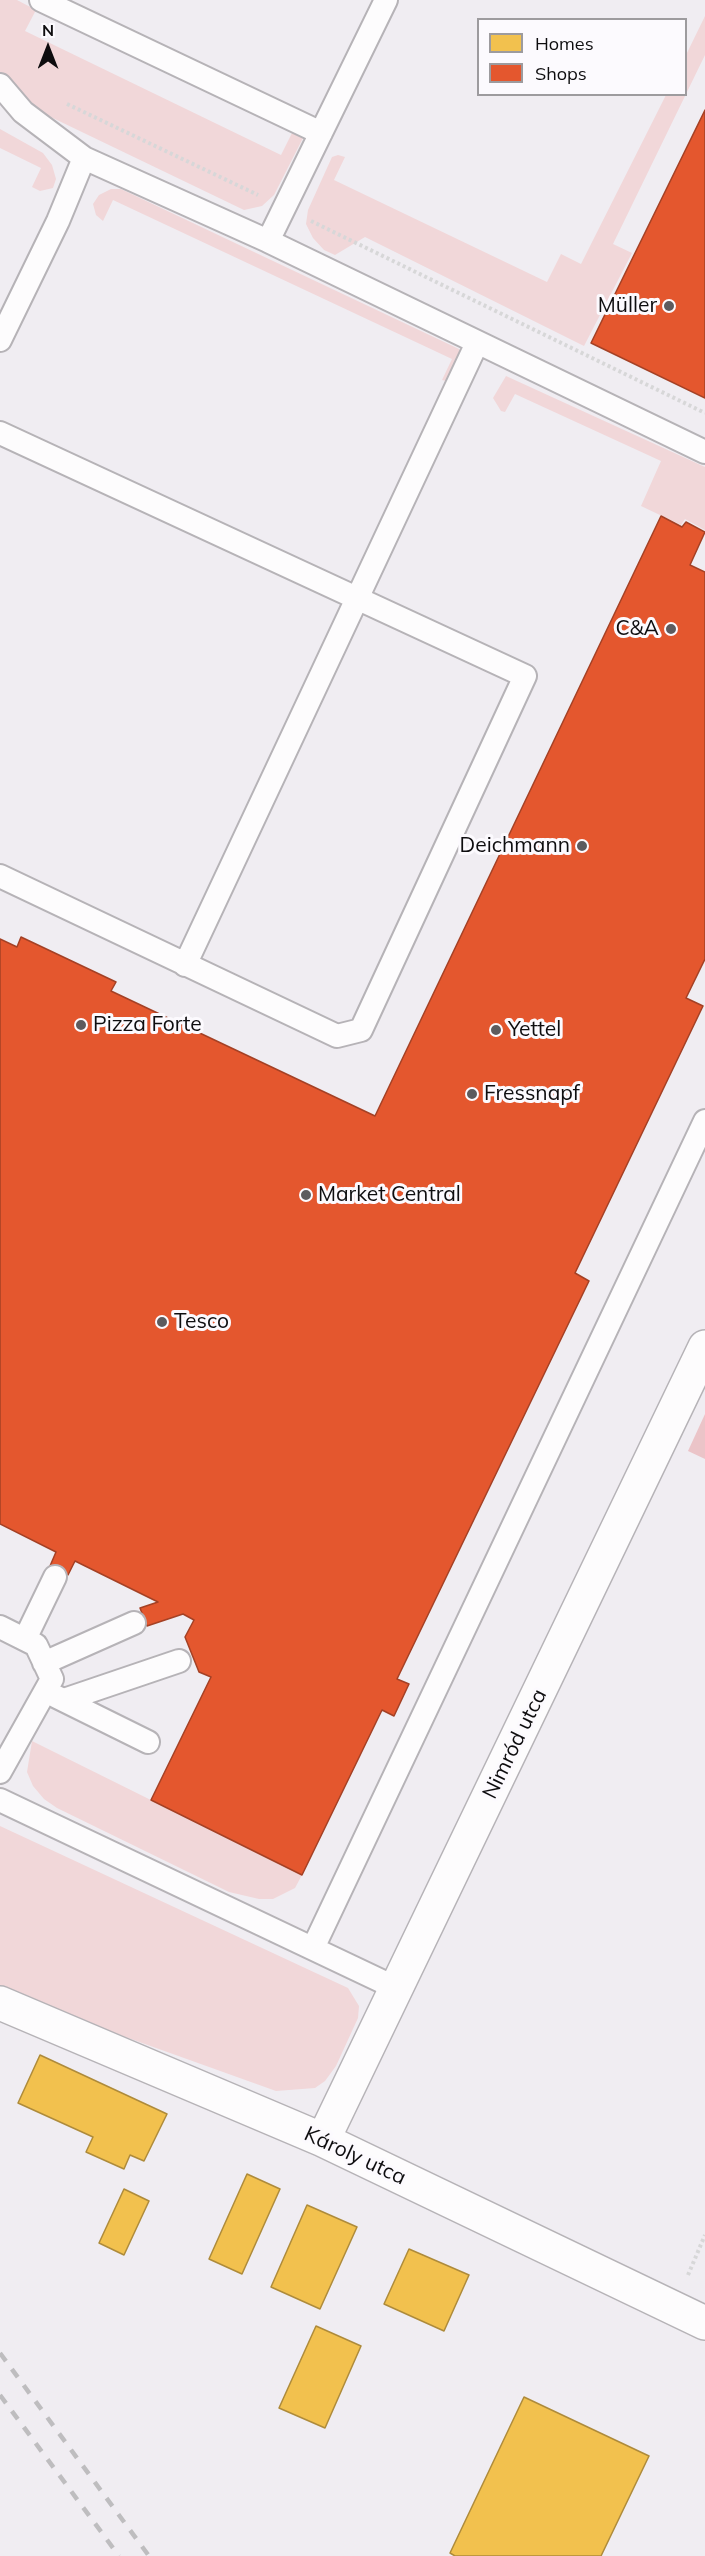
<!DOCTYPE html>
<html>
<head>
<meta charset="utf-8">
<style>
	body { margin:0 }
	#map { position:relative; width:705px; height:2556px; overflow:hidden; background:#f0edf2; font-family:Mulish,sans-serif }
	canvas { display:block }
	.legend { position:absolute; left:477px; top:18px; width:210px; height:78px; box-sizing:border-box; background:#fcfafe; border:2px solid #9d9b9e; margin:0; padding:8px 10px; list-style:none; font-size:18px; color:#0e0d0f }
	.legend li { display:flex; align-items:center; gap:12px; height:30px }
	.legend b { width:30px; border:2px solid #9d9b9e }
	.north { position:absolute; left:18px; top:18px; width:60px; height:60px; -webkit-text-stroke:4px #fcfafe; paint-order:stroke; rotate:0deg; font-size:16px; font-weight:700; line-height:24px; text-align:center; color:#0e0d0f }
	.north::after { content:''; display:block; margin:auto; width:21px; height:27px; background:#0e0d0f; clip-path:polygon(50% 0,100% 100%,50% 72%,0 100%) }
</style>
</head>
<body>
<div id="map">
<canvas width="705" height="2556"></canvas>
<ul class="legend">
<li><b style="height:16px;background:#f2c14e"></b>Homes</li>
<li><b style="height:16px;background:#e4572e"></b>Shops</li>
</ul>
<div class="north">N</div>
</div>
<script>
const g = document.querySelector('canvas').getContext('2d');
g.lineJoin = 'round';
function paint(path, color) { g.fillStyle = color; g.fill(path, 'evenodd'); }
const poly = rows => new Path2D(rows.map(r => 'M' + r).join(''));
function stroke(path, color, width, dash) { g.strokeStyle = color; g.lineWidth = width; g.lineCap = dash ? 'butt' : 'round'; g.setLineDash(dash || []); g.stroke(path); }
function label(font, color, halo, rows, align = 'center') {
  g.font = font + ' Mulish,sans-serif'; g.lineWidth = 6; g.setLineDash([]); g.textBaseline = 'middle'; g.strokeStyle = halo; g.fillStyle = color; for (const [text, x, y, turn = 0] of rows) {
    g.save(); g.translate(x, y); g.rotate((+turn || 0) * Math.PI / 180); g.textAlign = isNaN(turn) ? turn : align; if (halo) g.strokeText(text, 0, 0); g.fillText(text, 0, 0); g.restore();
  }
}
const green = poly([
	[0,0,17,0,36,10,25,31,281,155,294,129,300,133,303,138,274,195,262,206,244,210,32,108,0,81],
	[705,16,705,55,613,244,632,253,584,346,365,237,335,255,324,250,313,238,306,224,308,210,332,157,338,155,345,157,334,180,547,282,561,254,581,264,666,95,686,94,686,55],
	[0,129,43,153,52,165,56,179,53,188,40,191,32,187,41,168,0,148],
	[111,189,121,189,459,349,463,358,450,382,442,380,452,359,113,200,103,221,96,215,93,204,99,195],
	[506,376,705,467,705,530,685,519,681,525,641,506,661,461,515,394,505,412,501,411,493,398],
	[32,1741,302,1875,295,1888,273,1899,259,1899,229,1892,57,1808,44,1799,33,1786,27,1772],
	[0,1826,348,1988,359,2006,358,2018,336,2066,325,2081,315,2088,276,2091,0,1992]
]);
const forest = poly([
	[705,1414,705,1459,688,1451]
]);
const homes = poly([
	[40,2055,167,2114,144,2161,130,2155,124,2169,86,2152,93,2137,18,2103,40,2055],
	[247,2174,280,2189,242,2274,209,2259,247,2174],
	[124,2189,149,2201,124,2255,99,2243,124,2189],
	[307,2205,357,2227,320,2309,271,2287,307,2205],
	[409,2249,469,2275,444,2331,384,2304,409,2249],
	[316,2326,361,2346,325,2428,279,2408,316,2326],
	[524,2397,649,2456,601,2556,455,2556,450,2553,524,2397]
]);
const shops = poly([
	[705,110,705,398,591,343,705,110],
	[661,516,682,527,686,522,705,532,690,565,705,572,705,959,686,998,703,1006,575,1273,589,1281,397,1679,409,1684,394,1716,382,1710,302,1875,151,1800,211,1677,199,1672,185,1637,194,1620,183,1614,147,1626,140,1608,158,1602,75,1561,68,1575,50,1566,56,1552,0,1524,0,939,17,947,21,937,116,982,111,991,375,1116,661,516]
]);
const path = poly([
	[67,104,258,195],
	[311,221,705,413],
	[688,2275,705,2235]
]);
const lane = poly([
	[41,0,321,133],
	[0,85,23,112,84,158,268,241,705,452],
	[268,241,386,0],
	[0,340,58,221,84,158],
	[0,433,525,676,361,1030,337,1036,0,876],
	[185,965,477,343],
	[0,1627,36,1645,52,1679,0,1772],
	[25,1639,55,1577],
	[44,1663,134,1623],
	[57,1697,148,1742],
	[64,1700,179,1661],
	[0,1800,398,1989],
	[313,1948,705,1121]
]);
const street = poly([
	[0,2003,323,2140,705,2323],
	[323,2140,705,1347]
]);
const rail = poly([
	[0,2353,149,2556],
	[0,2395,119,2556]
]);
const markers = [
	[669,306,6,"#5d5b5e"],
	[671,629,6,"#5d5b5e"],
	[582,846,6,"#5d5b5e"],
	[81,1025,6,"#5d5b5e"],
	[496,1030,6,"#5d5b5e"],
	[472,1094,6,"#5d5b5e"],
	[306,1195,6,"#5d5b5e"],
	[162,1322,6,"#5d5b5e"]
];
const poiNames = [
	["Müller",657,306,"right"],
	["C&A",659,629,"right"],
	["Deichmann",570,846,"right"],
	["Pizza Forte",93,1025],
	["Yettel",508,1030],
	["Fressnapf",484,1094],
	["Market Central",318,1195],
	["Tesco",174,1322]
];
const streetNames = [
	["Nimród utca",515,1744,-64],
	["Károly utca",355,2156,25]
];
paint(green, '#f1d7d9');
paint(forest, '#ebc4c8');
paint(homes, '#f2c14e');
stroke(homes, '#ae8b3b', 1.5);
paint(shops, '#e4572e');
stroke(shops, '#a44125', 1.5);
stroke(lane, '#b6b3b7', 26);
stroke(street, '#b6b3b7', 36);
stroke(path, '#d7d7d8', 4, [3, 3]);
stroke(lane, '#fdfcfd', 22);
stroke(street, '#fdfcfd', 33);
stroke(rail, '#bebdbf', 4.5, [10, 10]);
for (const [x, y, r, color] of markers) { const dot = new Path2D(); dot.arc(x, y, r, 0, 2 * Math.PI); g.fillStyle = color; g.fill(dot); stroke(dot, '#fcfafe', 2); }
label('21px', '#0e0d0f', '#fcfafe', poiNames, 'left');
label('21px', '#0e0d0f', '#fcfafe', streetNames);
</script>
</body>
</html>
